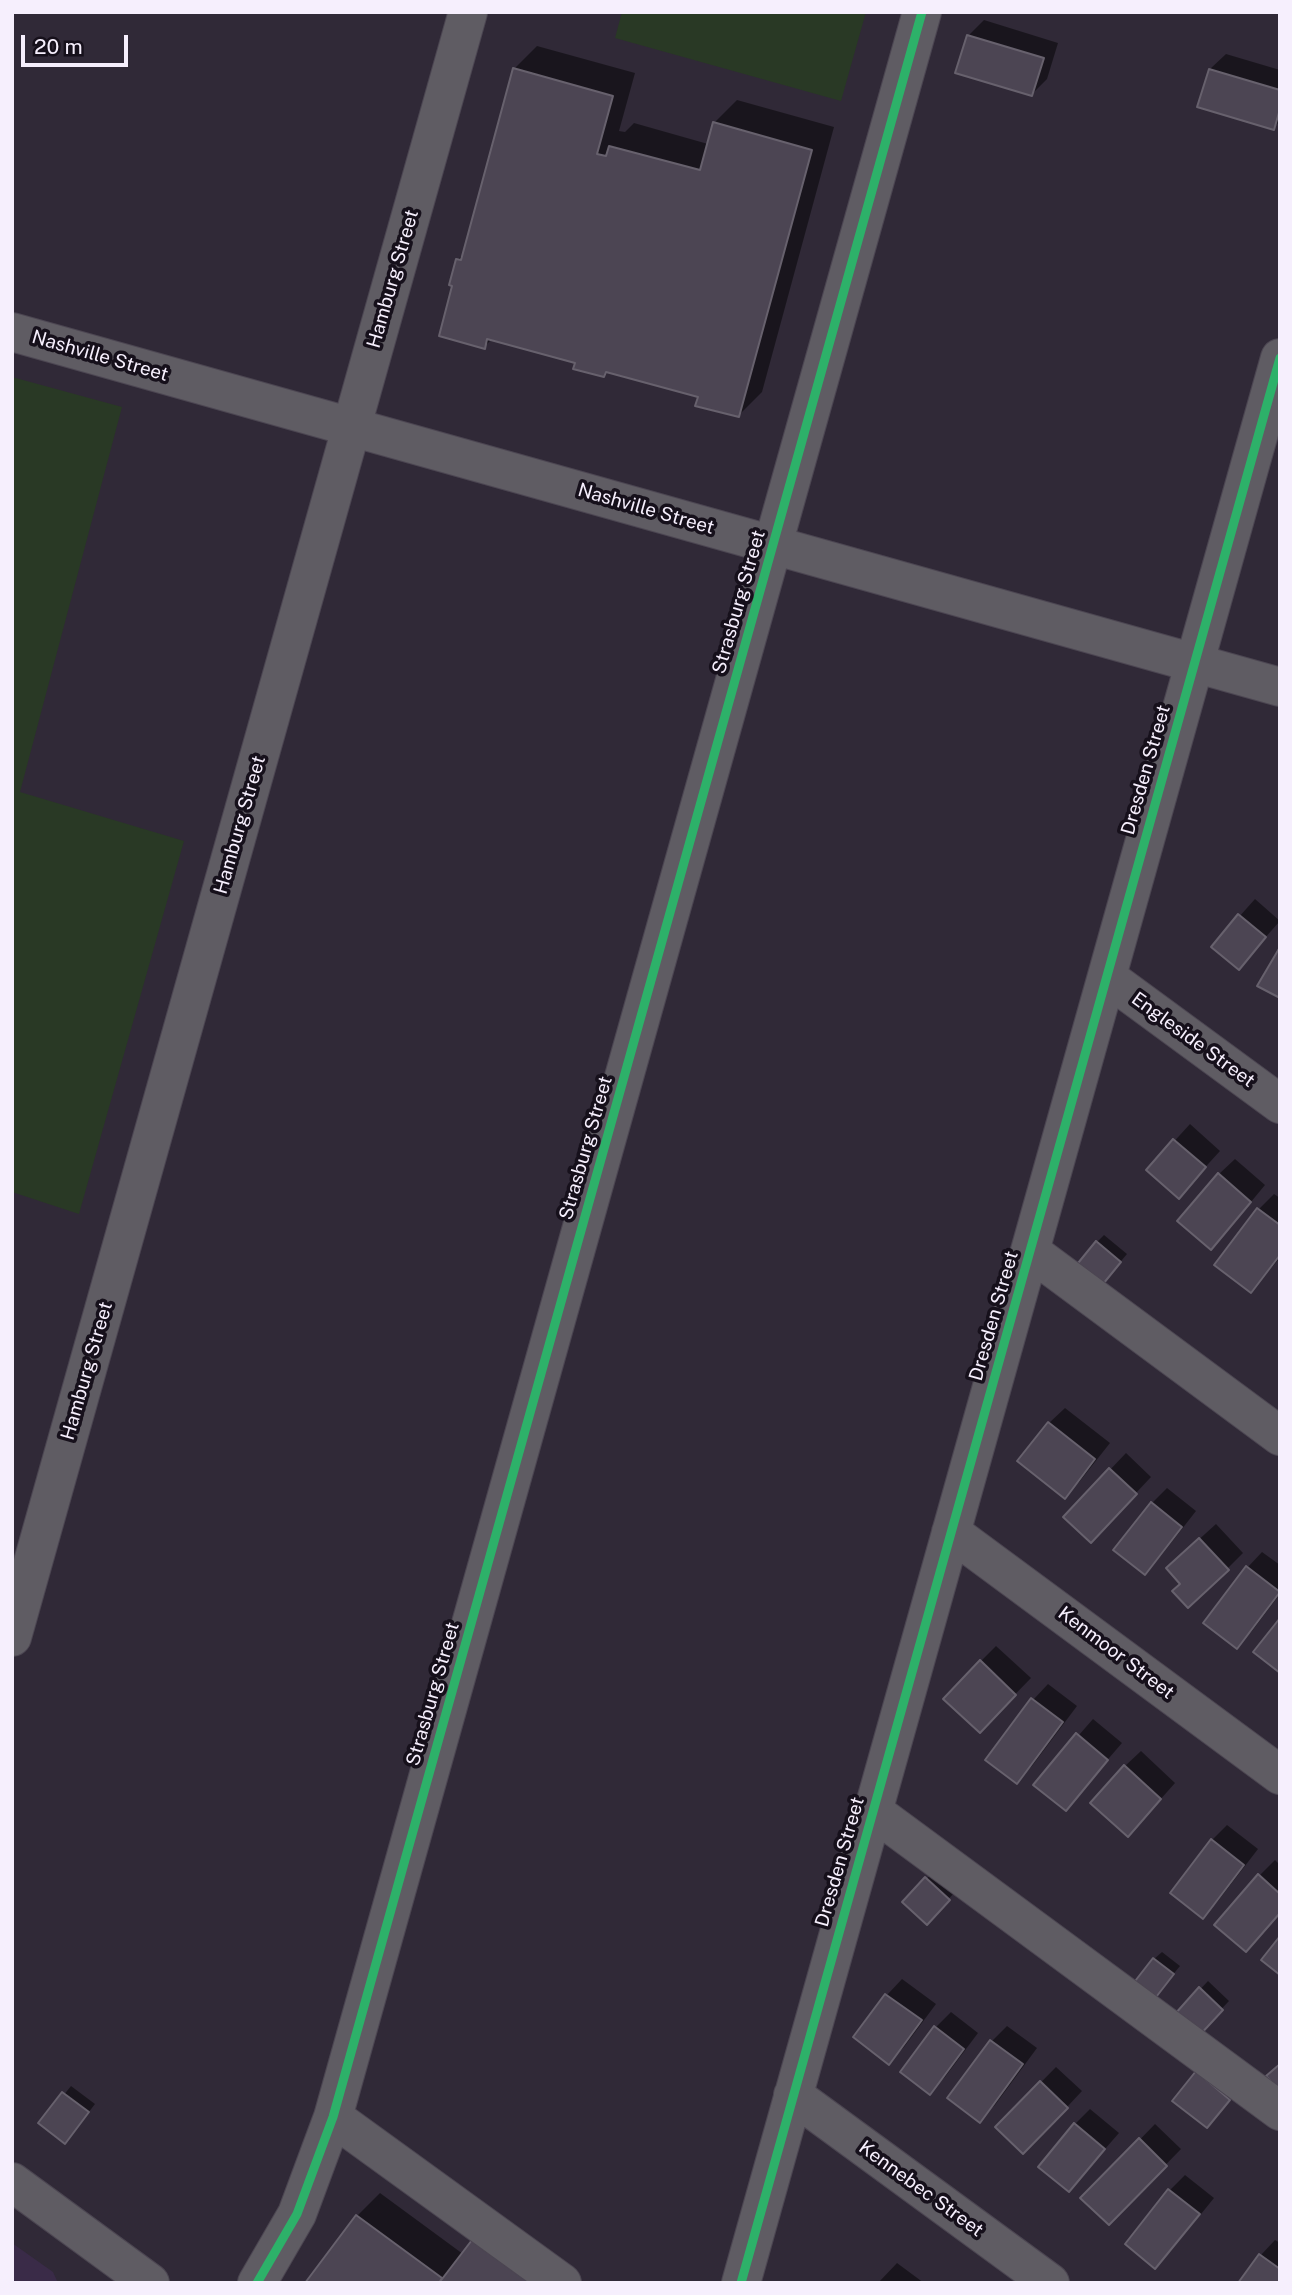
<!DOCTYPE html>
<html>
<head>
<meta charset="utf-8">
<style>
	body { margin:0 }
	#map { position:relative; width:1292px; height:2295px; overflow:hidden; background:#302937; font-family:"Public Sans",sans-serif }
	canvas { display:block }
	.frame { position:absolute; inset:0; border:14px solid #f6effd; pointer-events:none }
	.scale { position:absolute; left:21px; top:35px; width:107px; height:32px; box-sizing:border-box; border:4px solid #f6effd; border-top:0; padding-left:9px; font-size:21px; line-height:24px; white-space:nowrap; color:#f6effd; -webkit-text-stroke:5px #16101b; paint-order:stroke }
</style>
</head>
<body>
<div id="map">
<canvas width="1292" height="2295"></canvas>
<div class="frame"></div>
<div class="scale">20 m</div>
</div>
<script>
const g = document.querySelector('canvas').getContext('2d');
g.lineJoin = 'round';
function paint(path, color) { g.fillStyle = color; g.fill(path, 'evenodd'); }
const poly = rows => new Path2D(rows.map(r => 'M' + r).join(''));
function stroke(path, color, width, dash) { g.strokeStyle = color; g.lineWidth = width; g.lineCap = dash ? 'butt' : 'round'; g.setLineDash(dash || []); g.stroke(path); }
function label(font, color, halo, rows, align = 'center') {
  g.font = font + ' "Public Sans",sans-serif'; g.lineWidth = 7; g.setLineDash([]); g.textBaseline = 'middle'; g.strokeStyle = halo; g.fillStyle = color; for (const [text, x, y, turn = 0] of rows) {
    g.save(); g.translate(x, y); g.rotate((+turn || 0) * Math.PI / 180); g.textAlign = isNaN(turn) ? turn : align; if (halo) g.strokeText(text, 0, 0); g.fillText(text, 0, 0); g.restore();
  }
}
const built = poly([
	[12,2243,53,2272,58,2283,12,2283]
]);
const green = poly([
	[622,12,866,12,841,101,615,38],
	[12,377,122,407,20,792,184,841,79,1214,12,1192]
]);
const shadow = poly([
	[984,20,1058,43,1047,79,1032,94,968,36],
	[537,46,635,73,619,131,625,132,634,123,708,144,714,123,737,100,834,127,762,392,738,416,701,396,608,371,604,375,577,362,492,339,484,347,455,284,457,260,465,253,514,69],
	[1226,54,1280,70,1280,121,1273,128,1210,69],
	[1255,899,1280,921,1239,967,1213,946],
	[1190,1124,1220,1151,1179,1196,1148,1170],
	[1235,1159,1265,1185,1226,1232,1219,1174],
	[1274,1194,1280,1198,1280,1258,1251,1291,1217,1265,1259,1209],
	[1104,1235,1127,1254,1106,1279,1097,1242],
	[1065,1408,1110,1443,1080,1481,1065,1496,1049,1423],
	[1126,1453,1151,1477,1106,1525,1065,1517],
	[1167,1488,1196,1511,1160,1557,1145,1573,1152,1503],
	[1216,1524,1243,1553,1227,1569,1183,1583,1184,1553],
	[1262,1552,1280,1565,1280,1594,1252,1631,1237,1646,1247,1568],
	[996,1646,1031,1678,995,1715,981,1661],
	[1048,1684,1077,1706,1032,1766,1017,1781,1033,1700],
	[1093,1719,1122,1743,1065,1809,1036,1784],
	[1141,1751,1175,1783,1143,1819,1125,1766],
	[1227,1825,1258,1849,1218,1901,1203,1916,1212,1840],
	[1275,1860,1280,1865,1280,1913,1259,1876],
	[934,1871,956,1891,927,1922,905,1902],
	[1162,1952,1180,1966,1153,1999,1154,1959],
	[902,1979,936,2004,904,2047,889,2062,855,2037,887,1995],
	[1208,1981,1229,2001,1198,2034,1177,2014],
	[951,2012,978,2033,945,2077,929,2092,902,2071,936,2027],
	[1007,2026,1037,2048,995,2105,979,2120,949,2098,992,2041],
	[1056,2067,1082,2091,1039,2137,997,2127],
	[1197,2073,1244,2083,1207,2126],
	[71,2086,95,2104,72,2134,41,2123],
	[1090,2109,1119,2133,1069,2190,1075,2124],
	[1155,2124,1181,2149,1109,2223,1083,2198],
	[1185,2175,1214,2198,1171,2251,1155,2267,1127,2244,1170,2190],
	[380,2193,463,2254,548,2257,529,2283,308,2283,357,2216],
	[1275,2240,1280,2243,1280,2283,1260,2256],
	[897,2263,924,2283,878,2283]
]);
const building = poly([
	[967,35,1044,58,1032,96,955,73,967,35],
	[513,68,613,96,597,154,606,156,609,146,700,170,713,122,812,150,739,417,695,406,698,397,606,372,604,377,573,369,575,363,487,339,485,349,439,336,452,286,449,285,456,259,461,260,513,68],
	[1209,69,1280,90,1280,109,1274,130,1197,107,1209,69],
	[1238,914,1266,937,1239,970,1211,947,1238,914],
	[1280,947,1280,998,1257,986,1280,947],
	[1173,1139,1206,1167,1179,1199,1146,1170,1173,1139],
	[1218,1173,1251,1202,1211,1250,1177,1221,1218,1173],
	[1257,1208,1280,1225,1280,1255,1251,1293,1214,1265,1257,1208],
	[1096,1241,1121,1262,1099,1289,1074,1268,1096,1241],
	[1048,1422,1095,1459,1065,1499,1017,1461,1048,1422],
	[1109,1468,1137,1494,1091,1543,1063,1517,1109,1468],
	[1151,1502,1182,1527,1145,1575,1113,1550,1151,1502],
	[1199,1538,1229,1570,1188,1608,1172,1591,1180,1584,1166,1568,1199,1538],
	[1246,1566,1280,1592,1237,1649,1203,1623,1246,1566],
	[1280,1618,1280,1673,1253,1652,1280,1618],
	[980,1660,1016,1695,980,1733,943,1699,980,1660],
	[1031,1698,1063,1722,1017,1784,985,1760,1031,1698],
	[1076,1733,1108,1760,1066,1811,1033,1785,1076,1733],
	[1124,1765,1161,1799,1128,1837,1090,1803,1124,1765],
	[1211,1839,1244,1865,1203,1919,1170,1893,1211,1839],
	[1258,1874,1280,1894,1280,1913,1246,1952,1214,1925,1258,1874],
	[925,1877,950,1900,927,1925,902,1902,925,1877],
	[1280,1936,1280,1975,1261,1960,1280,1936],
	[1153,1958,1174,1974,1153,2001,1132,1985,1153,1958],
	[1199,1987,1223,2010,1198,2037,1175,2014,1199,1987],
	[885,1994,922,2020,889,2065,853,2037,885,1994],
	[934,2026,964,2049,930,2095,900,2072,934,2026],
	[990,2040,1023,2064,980,2123,947,2098,990,2040],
	[1280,2064,1280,2091,1266,2076,1280,2064],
	[1196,2071,1230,2100,1207,2128,1172,2101,1196,2071],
	[1040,2081,1068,2108,1023,2154,995,2127,1040,2081],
	[62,2092,89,2112,65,2144,38,2123,62,2092],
	[1074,2123,1105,2149,1069,2192,1038,2167,1074,2123],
	[1139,2138,1167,2166,1109,2225,1080,2198,1139,2138],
	[1168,2189,1200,2214,1155,2269,1125,2244,1168,2189],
	[356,2215,442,2278,439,2283,305,2283,356,2215],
	[472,2240,527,2280,525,2283,439,2283,472,2240],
	[1259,2254,1280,2269,1280,2283,1238,2283,1259,2254]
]);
const minor = poly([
	[12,332,1280,687],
	[1107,977,1280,1104],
	[1030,1251,1280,1436],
	[951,1532,1280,1775],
	[12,1637,468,12],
	[873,1811,1280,2111],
	[793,2095,1050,2283],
	[333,2117,562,2283],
	[12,2182,150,2283],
	[257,2283,297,2214,333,2117,922,12],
	[741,2283,1280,358]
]);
const cycleway = poly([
	[257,2283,297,2214,333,2117,922,12],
	[741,2283,1280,358]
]);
const streetNames = [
	["Hamburg Street",393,279,-74],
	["Nashville Street",100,356,16],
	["Nashville Street",646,509,16],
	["Strasburg Street",739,602,-74],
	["Dresden Street",1146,770,-74],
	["Hamburg Street",240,825,-74],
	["Engleside Street",1193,1040,36],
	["Strasburg Street",586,1148,-74],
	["Dresden Street",994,1316,-74],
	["Hamburg Street",87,1371,-74],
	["Kenmoor Street",1116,1653,37],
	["Strasburg Street",433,1694,-74],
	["Dresden Street",840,1862,-74],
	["Kennebec Street",921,2189,36]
];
paint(built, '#3a2b48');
paint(green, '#293925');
paint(shadow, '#0007');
paint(building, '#4c4553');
stroke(building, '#67616d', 2);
stroke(minor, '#4c4652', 40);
stroke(minor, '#5f5c63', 38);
stroke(cycleway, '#2db169', 9);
label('19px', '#f6effd', '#16101b', streetNames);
</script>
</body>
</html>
